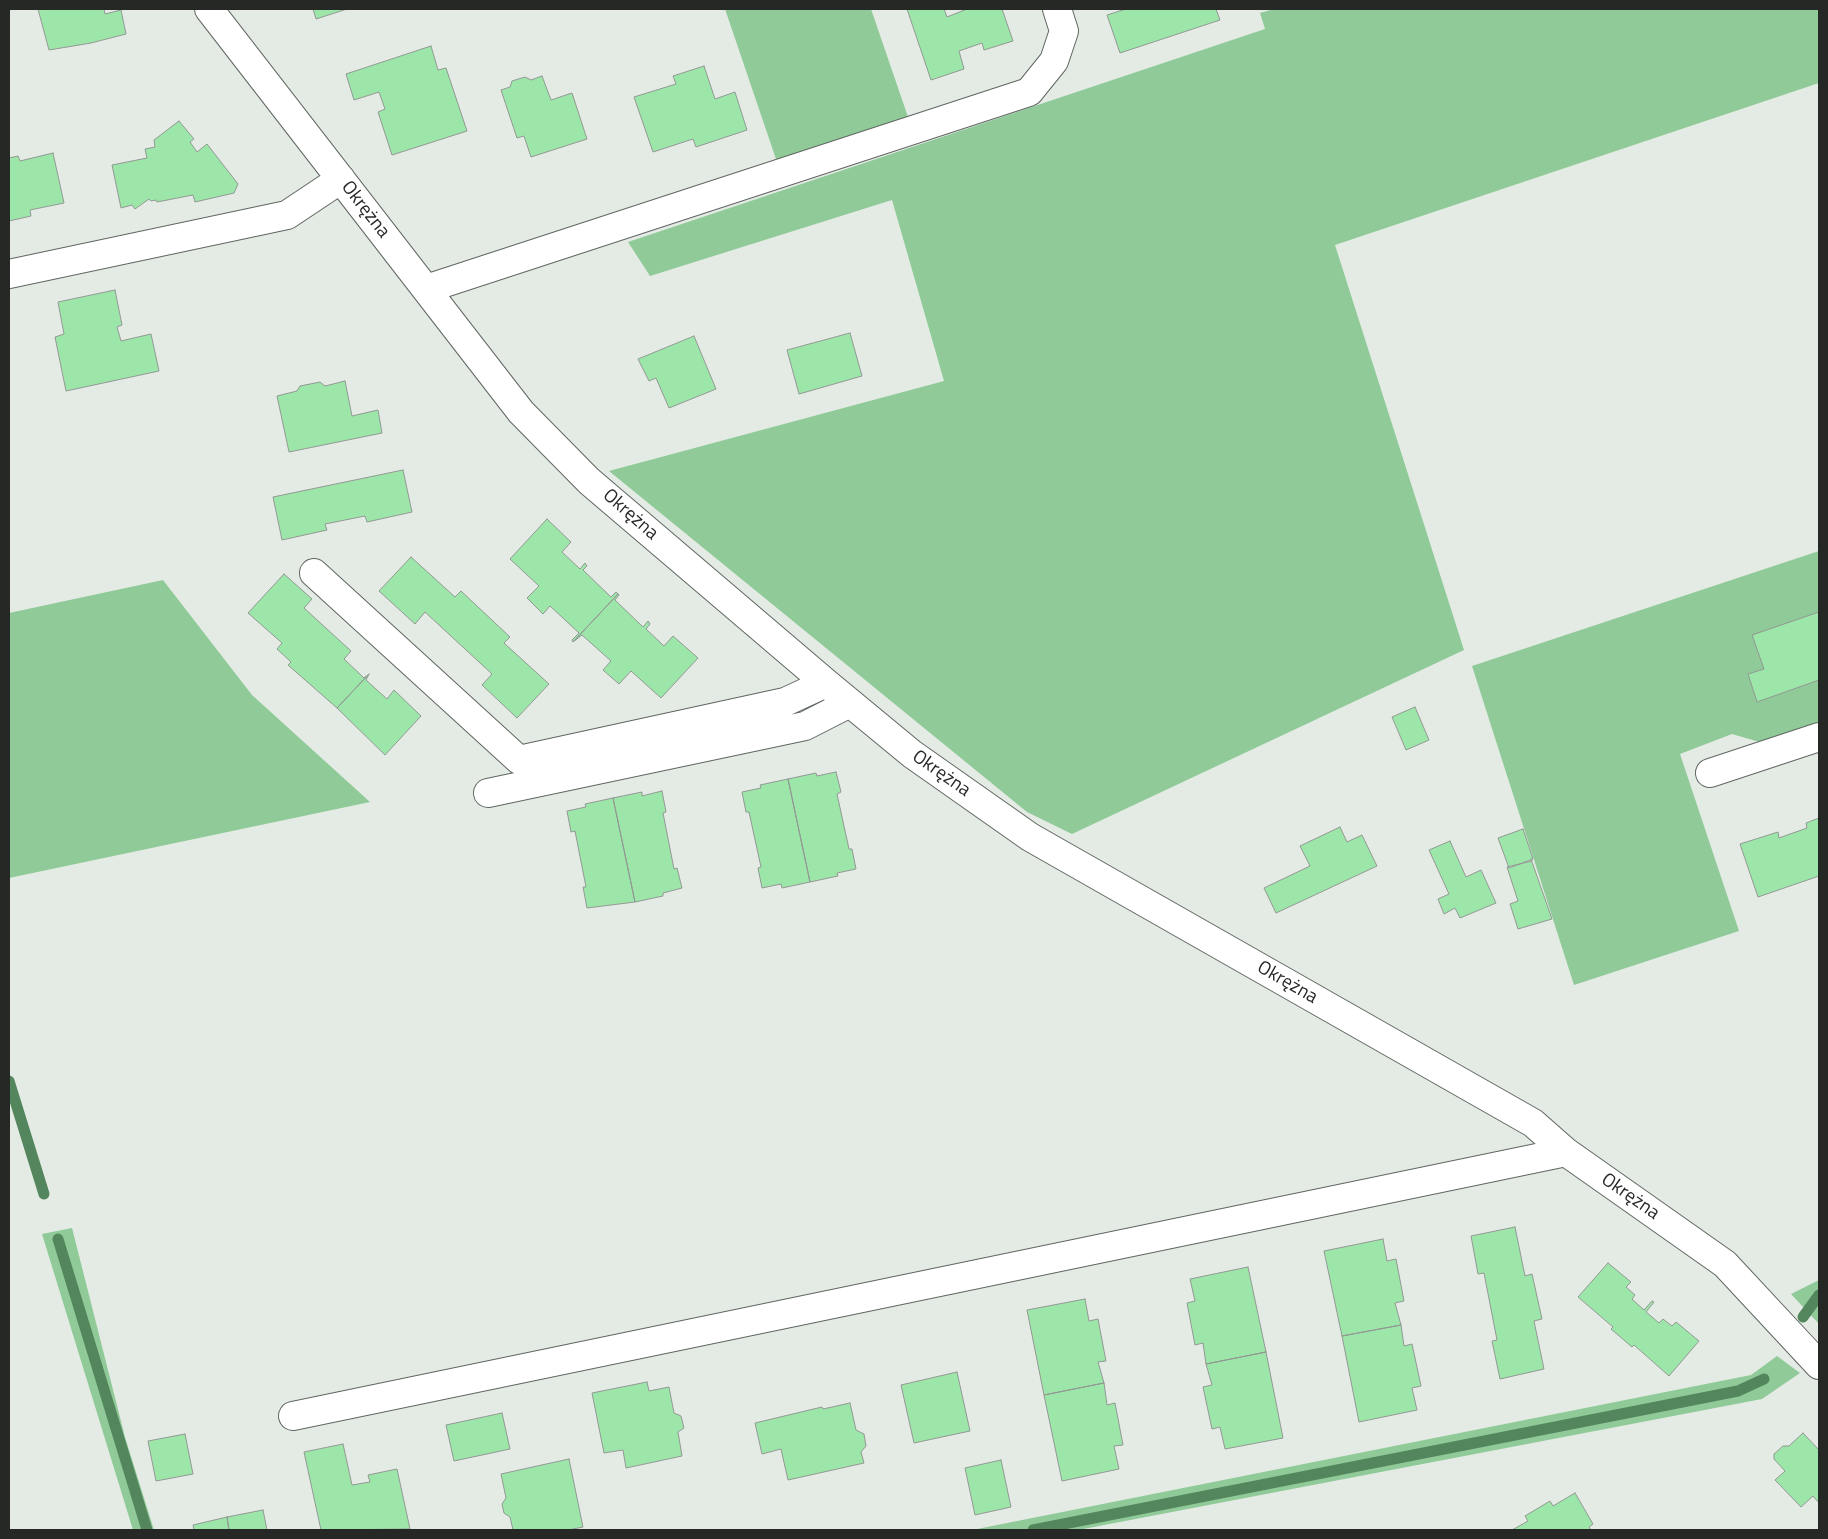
<!DOCTYPE html>
<html>
<head>
<meta charset="utf-8">
<style>
	body { margin:0 }
	#map { position:relative; width:1828px; height:1539px; overflow:hidden; background:#e4ebe4; font-family:"Titillium Web",sans-serif }
	canvas { display:block }
	.frame { position:absolute; inset:0; border:10px solid #262826; pointer-events:none }
</style>
</head>
<body>
<div id="map">
<canvas width="1828" height="1539"></canvas>
<div class="frame"></div>
</div>
<script>
const g = document.querySelector('canvas').getContext('2d');
g.lineJoin = 'round';
function paint(path, color) { g.fillStyle = color; g.fill(path, 'evenodd'); }
const poly = rows => new Path2D(rows.map(r => 'M' + r).join(''));
function stroke(path, color, width, dash) { g.strokeStyle = color; g.lineWidth = width; g.lineCap = dash ? 'butt' : 'round'; g.setLineDash(dash || []); g.stroke(path); }
function label(font, color, halo, rows, align = 'center') {
  g.font = font + ' "Titillium Web",sans-serif'; g.lineWidth = 5; g.setLineDash([]); g.textBaseline = 'middle'; g.strokeStyle = halo; g.fillStyle = color; for (const [text, x, y, turn = 0] of rows) {
    g.save(); g.translate(x, y); g.rotate((+turn || 0) * Math.PI / 180); g.textAlign = isNaN(turn) ? turn : align; if (halo) g.strokeText(text, 0, 0); g.fillText(text, 0, 0); g.restore();
  }
}
const green = poly([
	[725,9,871,9,908,117,777,162],
	[1274,9,1819,9,1819,83,1335,245,1464,650,1072,834,1027,812,609,471,944,381,892,200,650,276,628,242,1265,29,1260,13],
	[1819,551,1819,724,1763,743,1732,734,1680,754,1739,931,1574,985,1472,666],
	[163,580,252,695,370,802,9,878,9,613],
	[72,1228,125,1437,154,1530,133,1530,42,1234],
	[1819,1280,1819,1324,1791,1294],
	[1777,1356,1800,1373,1762,1399,1078,1530,972,1530,1751,1375]
]);
const stream = poly([
	[9,1081,44,1194],
	[58,1239,147,1530],
	[1803,1317,1819,1295],
	[1033,1530,1738,1391,1764,1379]
]);
const building = poly([
	[38,9,104,9,105,14,121,10,126,34,91,43,49,50,38,9],
	[313,9,347,9,316,19,313,9],
	[907,9,944,9,947,17,967,9,1002,9,1013,41,984,50,982,43,959,51,964,69,931,80,907,9],
	[1126,9,1216,9,1220,20,1120,53,1107,15,1126,9],
	[431,46,438,70,446,68,467,131,392,155,378,112,385,109,379,92,354,100,346,74,431,46],
	[704,66,715,99,735,92,747,130,696,147,693,139,653,152,634,97,676,84,673,76,704,66],
	[542,76,551,100,572,93,587,139,531,157,524,136,517,138,501,90,510,87,512,81,525,77,531,80,542,76],
	[179,121,194,139,190,142,197,152,207,144,238,184,234,193,195,202,193,195,157,202,156,200,151,201,149,199,135,209,132,205,121,208,112,165,147,158,145,149,155,147,154,140,179,121],
	[53,153,64,203,30,210,31,216,9,221,9,158,18,156,20,161,53,153],
	[115,290,122,325,117,327,121,341,151,334,159,371,66,391,55,337,64,334,58,302,115,290],
	[850,333,862,376,799,394,787,350,850,333],
	[694,336,716,389,669,408,656,378,649,381,638,359,694,336],
	[345,381,352,416,378,410,382,433,289,452,277,396,297,391,300,386,320,382,325,386,345,381],
	[403,470,412,512,367,522,365,516,325,524,327,530,282,540,273,497,403,470],
	[547,519,571,542,562,552,580,569,585,563,587,566,583,570,611,597,616,592,618,594,573,642,572,640,579,633,550,606,543,614,527,598,539,586,510,559,547,519],
	[411,557,455,597,461,591,510,637,504,643,549,684,517,718,482,685,492,674,425,612,415,624,379,591,411,557],
	[284,574,312,599,304,608,351,651,344,659,364,678,369,674,337,708,288,665,291,662,277,649,282,643,248,613,284,574],
	[618,594,619,595,615,600,643,627,648,621,650,624,646,629,664,646,673,636,698,658,661,698,631,671,619,684,603,670,611,661,582,635,573,642,618,594],
	[1819,612,1819,680,1757,702,1748,674,1764,669,1752,635,1819,612],
	[369,674,366,680,387,699,394,690,421,716,385,755,337,708,369,674],
	[1415,707,1429,740,1406,750,1392,717,1415,707],
	[836,772,841,792,837,794,849,849,852,849,856,869,837,873,838,876,810,882,788,779,816,773,817,776,836,772],
	[788,779,810,882,782,888,781,884,762,888,758,868,761,867,749,812,746,812,742,792,761,788,760,785,788,779],
	[662,791,666,812,663,813,674,869,677,868,682,888,663,893,663,896,635,902,613,798,642,792,642,796,662,791],
	[613,798,635,902,587,908,583,887,586,887,575,831,571,832,567,811,586,807,585,804,613,798],
	[1819,818,1819,876,1758,897,1740,844,1778,832,1779,838,1807,828,1806,823,1819,818],
	[1340,827,1347,842,1362,835,1377,866,1276,913,1264,888,1310,866,1300,846,1340,827],
	[1523,829,1533,859,1509,868,1498,838,1523,829],
	[1450,841,1466,877,1481,870,1496,903,1460,918,1455,908,1444,914,1438,899,1449,894,1429,850,1450,841],
	[1531,859,1552,919,1518,929,1510,904,1518,901,1507,867,1532,861,1531,859],
	[1515,1227,1525,1276,1532,1274,1542,1319,1534,1321,1544,1369,1500,1379,1492,1341,1497,1340,1484,1273,1478,1274,1471,1236,1515,1227],
	[1383,1239,1387,1261,1396,1259,1404,1301,1395,1303,1401,1325,1342,1336,1324,1251,1383,1239],
	[1608,1263,1631,1282,1626,1287,1635,1295,1632,1299,1644,1310,1652,1301,1654,1302,1646,1312,1659,1323,1663,1319,1672,1326,1676,1322,1699,1341,1669,1376,1634,1345,1632,1347,1611,1329,1613,1327,1578,1297,1608,1263],
	[1248,1267,1266,1352,1206,1364,1203,1343,1195,1345,1187,1303,1195,1301,1190,1279,1248,1267],
	[1085,1299,1089,1321,1098,1319,1106,1361,1098,1362,1104,1383,1044,1395,1027,1310,1085,1299],
	[1401,1325,1404,1346,1412,1344,1421,1386,1412,1388,1417,1410,1359,1422,1342,1336,1401,1325],
	[1266,1352,1283,1438,1225,1449,1220,1427,1212,1429,1203,1387,1212,1385,1206,1364,1266,1352],
	[957,1372,970,1431,914,1443,901,1385,957,1372],
	[647,1382,649,1391,669,1387,674,1413,681,1416,684,1428,678,1432,682,1456,626,1468,623,1450,604,1453,592,1393,647,1382],
	[1104,1383,1107,1405,1115,1403,1123,1445,1114,1446,1119,1469,1062,1481,1044,1395,1104,1383],
	[850,1403,856,1430,864,1434,866,1446,861,1452,864,1463,788,1480,781,1449,762,1454,755,1423,822,1407,823,1409,850,1403],
	[502,1413,510,1449,454,1461,446,1425,502,1413],
	[1803,1433,1819,1450,1819,1503,1813,1496,1801,1507,1775,1480,1785,1471,1774,1459,1774,1454,1783,1446,1789,1446,1803,1433],
	[185,1434,193,1474,156,1481,148,1441,185,1434],
	[343,1444,352,1485,370,1482,368,1475,397,1469,410,1529,321,1530,304,1452,343,1444],
	[569,1459,583,1527,568,1530,513,1530,510,1517,504,1513,502,1504,506,1498,501,1474,569,1459],
	[1001,1460,1011,1507,975,1515,965,1468,1001,1460],
	[1575,1493,1593,1524,1589,1527,1591,1530,1512,1530,1528,1521,1525,1516,1550,1501,1553,1506,1575,1493],
	[263,1510,267,1530,229,1530,227,1517,263,1510],
	[227,1517,229,1530,194,1530,193,1525,227,1517]
]);
const minor = poly([
	[209,9,521,412,589,481,826,683,912,754,1030,837,1533,1123,1566,1152,1725,1264,1819,1365],
	[9,274,287,215,341,179],
	[426,289,1029,92,1054,61,1064,31,1057,9],
	[314,573,519,760,785,702,826,683],
	[1710,773,1819,737],
	[488,793,805,726,850,703],
	[293,1416,1566,1152]
]);
const streetNames = [
	["Okrężna",365,210,52],
	["Okrężna",630,515,41],
	["Okrężna",941,774,35],
	["Okrężna",1287,983,30],
	["Okrężna",1630,1197,35]
];
paint(green, '#8fca98');
stroke(stream, '#54865d', 11);
paint(building, '#9de6aa');
stroke(building, '#929893', 1);
stroke(minor, '#606661', 30);
stroke(minor, '#fff', 28);
label('19px', '#262826', '#fff', streetNames);
</script>
</body>
</html>
